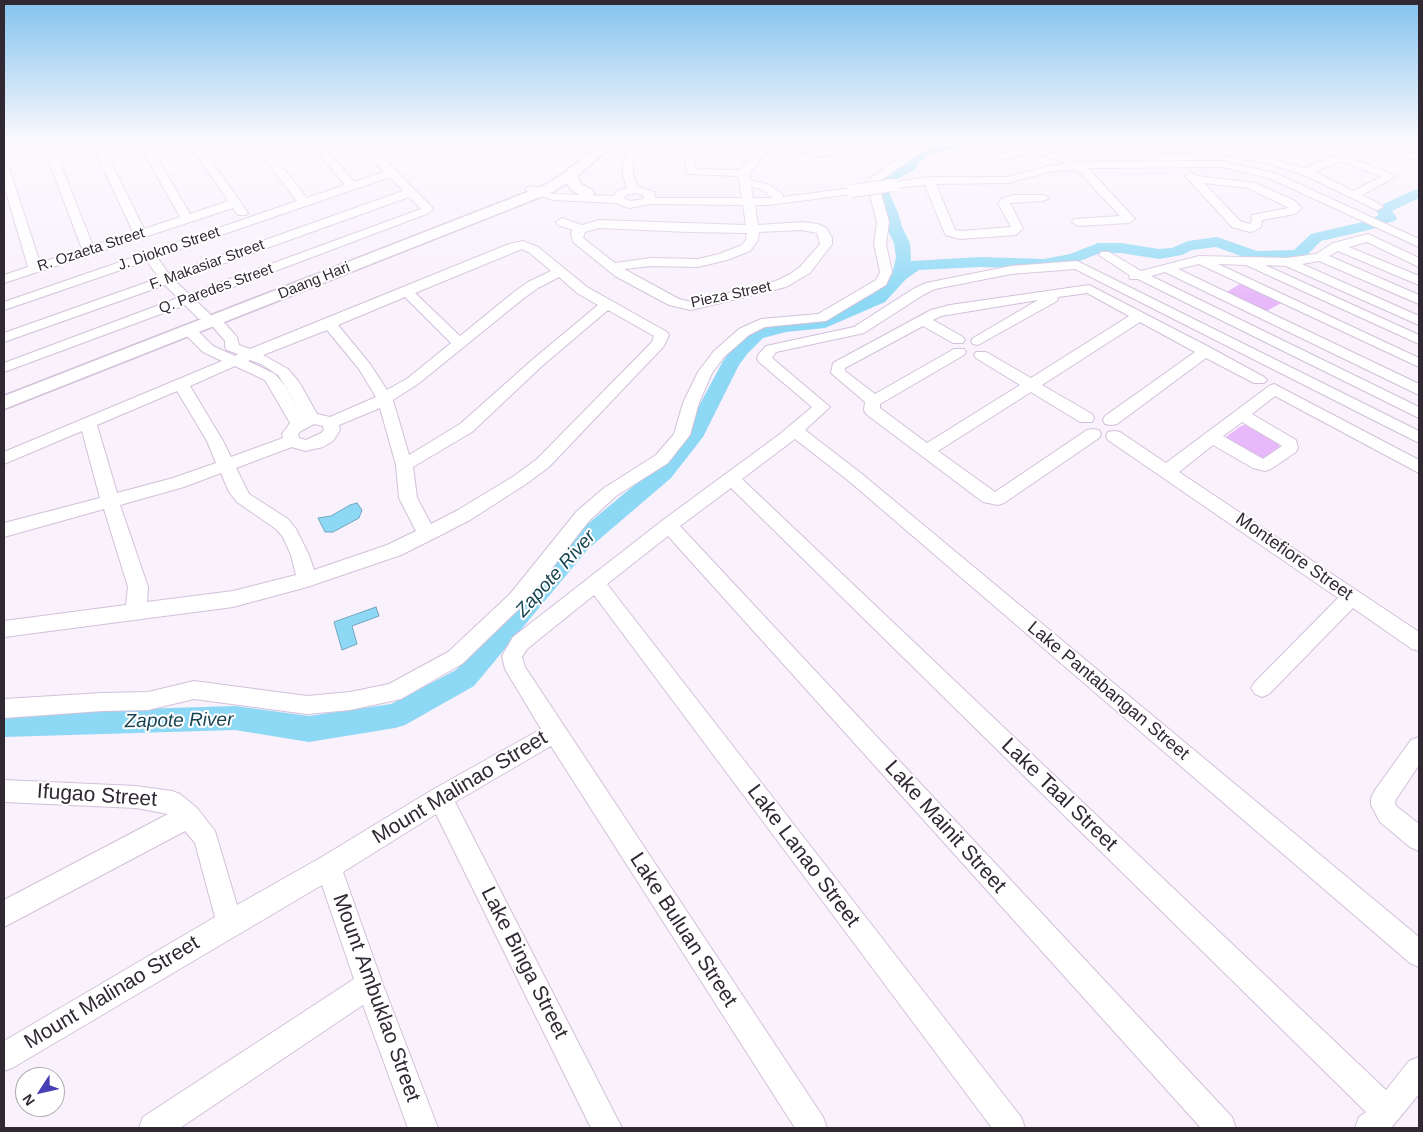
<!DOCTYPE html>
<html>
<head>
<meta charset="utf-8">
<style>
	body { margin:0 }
	#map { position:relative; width:1423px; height:1132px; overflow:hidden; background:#f9f1fc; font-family:Helvetica,sans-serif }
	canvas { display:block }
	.frame { position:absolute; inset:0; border:5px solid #302933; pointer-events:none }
	.north { position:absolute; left:15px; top:1067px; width:50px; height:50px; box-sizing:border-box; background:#fff; border:1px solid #aca9ad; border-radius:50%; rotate:235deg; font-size:14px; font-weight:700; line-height:20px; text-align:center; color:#302933 }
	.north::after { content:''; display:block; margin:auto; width:18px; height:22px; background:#463fb5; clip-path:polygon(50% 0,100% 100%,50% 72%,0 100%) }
</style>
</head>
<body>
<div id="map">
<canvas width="1423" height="1132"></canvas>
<div class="frame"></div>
<div class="north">N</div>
</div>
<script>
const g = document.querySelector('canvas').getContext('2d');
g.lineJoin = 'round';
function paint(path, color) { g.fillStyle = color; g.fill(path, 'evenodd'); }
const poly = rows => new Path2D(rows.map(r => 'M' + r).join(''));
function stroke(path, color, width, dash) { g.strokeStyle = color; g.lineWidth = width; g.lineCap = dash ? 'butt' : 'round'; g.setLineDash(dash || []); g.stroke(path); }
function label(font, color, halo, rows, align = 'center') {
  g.font = font + ' Helvetica,sans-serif'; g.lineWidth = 4; g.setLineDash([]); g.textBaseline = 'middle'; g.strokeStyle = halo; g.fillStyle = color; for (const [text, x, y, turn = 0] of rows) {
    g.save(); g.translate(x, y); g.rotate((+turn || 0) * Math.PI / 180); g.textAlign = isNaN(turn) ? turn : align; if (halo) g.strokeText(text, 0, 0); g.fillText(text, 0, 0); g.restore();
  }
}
const green = poly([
	[1243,282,1283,302,1265,312,1225,293],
	[1245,425,1275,441,1279,443,1279,448,1265,458,1258,458,1227,438,1227,436,1241,426]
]);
const water = poly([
	[357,503,362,510,359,518,333,532,325,532,318,518,331,516,350,505,357,503],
	[376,607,379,616,352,626,357,644,342,650,334,622,376,607]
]);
const river = poly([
	[950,140,972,140,971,143,926,155,914,170,889,184,889,192,899,215,902,227,910,243,911,261,980,257,1044,259,1070,254,1098,243,1121,243,1159,249,1172,248,1188,241,1217,237,1257,251,1294,250,1311,234,1363,222,1379,215,1375,210,1377,207,1414,190,1419,189,1419,198,1392,211,1397,218,1395,221,1382,224,1373,229,1321,241,1304,258,1298,260,1255,261,1216,247,1192,250,1182,255,1159,259,1121,253,1100,253,1080,261,1044,269,980,267,919,270,906,279,885,302,825,328,786,332,763,338,748,353,739,365,703,437,671,478,588,549,474,686,405,725,395,728,309,742,235,730,4,737,4,713,235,706,309,716,391,704,456,670,521,597,572,537,655,468,684,434,723,361,735,345,751,330,786,322,816,319,873,294,892,275,896,257,894,243,886,227,885,215,875,192,875,182,904,164,916,149,950,140]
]);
const minor = poly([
	[41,140,51,140,93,246,133,232,90,140,100,140,144,229,180,217,137,140,147,140,190,214,228,201,187,140,197,140,248,213,246,215,238,215,233,208,4,283,4,275,28,267,4,185,4,165,9,168,40,263,82,249,41,140],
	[250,140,261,140,307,198,345,185,307,140,318,140,354,182,384,172,354,140,365,140,433,208,429,213,196,301,209,313,211,316,209,319,199,319,185,305,4,372,4,363,178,298,165,285,4,342,4,333,159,278,147,261,4,310,4,302,297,201,250,140],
	[390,177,403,191,169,274,157,257,390,177],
	[409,197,421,209,189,294,175,281,409,197],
	[638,140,649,140,633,163,633,175,637,186,654,192,655,198,742,198,738,176,689,174,686,169,685,162,688,153,698,140,709,140,698,154,695,162,696,169,740,170,765,140,785,140,821,151,837,140,849,140,833,153,821,157,774,143,749,173,750,180,768,184,782,194,783,197,852,188,858,191,852,194,769,205,755,205,758,225,802,222,818,224,826,228,832,238,832,244,810,273,786,287,691,310,669,305,615,276,573,242,571,233,573,230,558,225,556,222,562,218,582,225,599,220,746,225,743,205,650,204,629,208,616,203,553,200,527,191,525,189,531,186,554,194,614,196,617,191,627,188,623,175,623,163,638,140],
	[751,187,761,189,773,198,753,198,751,187],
	[636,193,644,196,644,199,631,201,624,199,626,195,636,193],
	[599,228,688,232,747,233,746,240,742,245,719,254,698,259,651,258,615,263,583,238,585,232,599,228],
	[802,230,817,233,820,244,800,267,790,274,776,281,691,302,679,299,624,269,651,266,698,267,727,260,750,251,758,240,759,232,802,230],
	[936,140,955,140,921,153,878,182,889,222,886,244,892,272,886,285,826,321,765,327,749,335,724,357,712,373,699,403,690,435,668,463,616,496,589,521,524,604,462,664,401,699,350,710,307,714,194,699,148,710,102,711,4,718,4,699,102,693,148,692,194,681,307,696,350,692,389,684,448,652,510,594,577,511,604,488,656,455,674,434,683,403,698,372,714,351,739,329,761,319,818,314,876,280,880,272,874,244,877,222,866,181,913,149,936,140],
	[1127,140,1146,145,1231,149,1250,153,1277,140,1291,140,1262,156,1305,168,1331,157,1341,155,1386,171,1395,177,1362,195,1381,205,1383,207,1377,210,1302,174,1272,165,1253,160,1249,161,1231,155,1146,151,1121,145,1120,143,1121,141,1127,140],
	[1340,161,1378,175,1381,177,1353,191,1315,172,1340,161],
	[1357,140,1373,140,1419,156,1419,162,1357,140],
	[1032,147,1081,162,1223,161,1277,174,1419,239,1419,247,1269,178,1223,167,1088,168,1135,219,1129,223,1078,226,1072,222,1074,219,1120,216,1076,169,1049,172,1008,183,936,184,955,230,961,231,1011,227,998,203,1001,199,1014,195,1043,195,1049,198,1043,201,1010,203,1023,228,1016,235,960,239,946,235,944,232,925,185,894,188,888,185,894,182,929,177,1008,177,1048,166,1068,163,1032,153,1001,160,996,157,997,155,1032,147],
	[1190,172,1197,176,1255,183,1295,201,1302,208,1295,214,1262,220,1261,227,1254,231,1250,232,1232,227,1186,177,1185,175,1190,172],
	[1204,183,1248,188,1289,208,1252,215,1251,223,1249,224,1240,221,1204,183],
	[1368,234,1419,258,1419,267,1367,242,1349,247,1419,276,1419,285,1338,251,1329,256,1419,295,1419,304,1319,261,1302,264,1419,316,1419,325,1286,266,1265,265,1419,335,1419,344,1246,265,1218,264,1419,358,1419,367,1199,264,1178,269,1419,384,1419,395,1165,272,1151,276,1419,407,1419,418,1138,279,1130,279,1129,275,1099,255,1101,252,1109,252,1141,271,1199,256,1287,258,1316,254,1333,243,1368,234],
	[523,241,538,247,587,287,667,332,669,335,664,346,549,467,526,484,470,520,433,539,401,555,307,587,233,607,4,637,4,621,126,605,128,587,104,509,4,537,4,523,100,498,82,431,4,464,4,452,222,361,203,352,185,334,183,331,185,328,195,328,213,346,235,356,238,354,227,350,225,347,225,341,208,321,210,318,220,318,237,337,239,345,250,349,509,244,523,241],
	[522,249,530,253,551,271,528,282,514,292,460,336,415,293,522,249],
	[559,277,577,293,598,305,532,360,460,424,409,455,393,400,418,384,524,298,538,288,559,277],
	[405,297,451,343,408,378,387,390,370,364,338,325,405,297],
	[608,310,654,336,652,342,537,459,514,476,458,510,431,524,417,498,413,467,472,432,542,366,608,310],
	[327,330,359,369,376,397,330,417,317,414,299,382,288,369,263,355,327,330],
	[250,360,261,364,278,375,284,384,303,417,286,387,275,374,248,361,250,360],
	[235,366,265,380,290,423,282,434,283,438,231,457,223,441,190,386,235,366],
	[177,391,207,441,216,463,173,478,117,493,97,425,177,391],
	[380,408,396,465,399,498,416,531,387,545,314,570,309,555,296,529,288,519,249,494,236,468,292,447,305,451,323,447,333,441,340,430,339,425,380,408],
	[314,424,323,426,324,430,321,433,306,440,299,438,298,434,301,431,314,424],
	[221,473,229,492,237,502,276,529,283,537,291,555,296,575,233,591,147,602,148,587,120,505,184,487,221,473],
	[1077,261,1419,431,1419,443,1075,269,1011,274,935,289,923,295,864,333,776,352,772,358,830,407,805,430,862,474,1419,937,1419,967,1410,963,850,482,795,439,742,479,1386,1090,1409,1061,1419,1057,1419,1094,1391,1128,1355,1128,1359,1117,1366,1112,731,488,680,526,1232,1117,1236,1128,1201,1128,668,536,607,584,1021,1117,1025,1128,992,1128,594,595,527,649,522,657,525,667,823,1117,827,1128,795,1128,551,746,455,802,622,1128,591,1128,436,814,343,872,383,985,438,1128,408,1128,363,1005,180,1128,139,1128,143,1117,354,979,322,885,14,1067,4,1071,4,1041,215,917,195,843,185,831,4,927,4,900,168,814,136,808,4,802,4,780,136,786,172,791,180,794,197,808,215,831,237,905,320,858,432,790,541,729,505,669,502,656,513,637,663,520,780,434,812,407,759,362,757,359,758,355,766,346,854,327,913,289,926,283,1011,266,1077,261],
	[1089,285,1211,348,1264,377,1267,380,1264,383,1254,383,1206,358,1117,424,1111,425,1105,424,1103,420,1105,416,1195,352,1140,322,1042,385,1092,414,1094,418,1092,422,1080,422,1031,392,938,451,995,492,1087,430,1093,429,1099,430,1101,434,1099,438,1004,503,998,505,983,502,866,414,864,410,865,402,831,373,833,363,931,310,950,305,1089,285],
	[1087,293,1129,316,1031,378,986,352,976,352,974,355,976,358,1020,385,927,443,880,408,880,404,964,355,966,352,964,349,954,349,875,394,845,371,845,368,923,326,953,343,963,343,965,340,963,337,933,320,941,316,1038,300,973,338,971,341,973,344,978,345,1057,301,1058,297,1087,293],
	[1274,384,1419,460,1419,473,1275,396,1252,414,1296,440,1298,448,1296,452,1271,469,1265,471,1253,468,1213,445,1179,472,1419,632,1419,651,1412,649,1353,608,1269,694,1262,697,1255,694,1251,688,1255,682,1338,598,1108,440,1106,436,1108,432,1114,431,1120,432,1166,463,1269,386,1274,384],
	[1242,422,1279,444,1282,446,1263,459,1223,436,1242,422],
	[1419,737,1419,765,1395,801,1396,806,1419,824,1419,851,1410,847,1380,822,1371,805,1371,798,1375,790,1411,740,1419,737]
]);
const major = poly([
	[605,140,619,140,577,176,581,184,592,190,594,193,592,196,582,196,571,190,567,183,553,192,4,409,4,396,543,186,560,176,605,140]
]);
const minorBridge = poly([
	[852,191,894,185]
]);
const farStreetnames = [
	["J. Diokno Street",169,249,-19],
	["R. Ozaeta Street",91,250,-18],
	["F. Makasiar Street",207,265,-20],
	["Daang Hari",314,281,-22],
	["Q. Paredes Street",216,289,-20],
	["Pieza Street",731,295,-12]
];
const streetNames = [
	["Montefiore Street",1294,557,35],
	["Lake Pantabangan Street",1108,691,40]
];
const waterNames = [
	["Zapote River",556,574,-48],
	["Zapote River",179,721,-1]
];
const nearStreetnames = [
	["Mount Malinao Street",460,788,-31],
	["Lake Taal Street",1059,795,44],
	["Ifugao Street",97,796,4],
	["Lake Mainit Street",945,827,48],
	["Lake Lanao Street",803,856,53],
	["Lake Buluan Street",683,930,57],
	["Lake Binga Street",524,963,63],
	["Mount Malinao Street",112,993,-31],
	["Mount Ambuklao Street",376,998,70]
];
paint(green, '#e8b9fa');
paint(water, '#8dd9f5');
stroke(water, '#71a4bb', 1);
paint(river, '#8dd9f5');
stroke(minor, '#d3c0da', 2);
stroke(major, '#d3c0da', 3);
paint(minor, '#fff');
paint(major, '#fff');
stroke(minorBridge, '#d3c0da', 14, []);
stroke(minorBridge, '#fff', 12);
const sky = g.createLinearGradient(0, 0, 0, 299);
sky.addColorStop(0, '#83c3ed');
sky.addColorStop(0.47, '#fcf9fe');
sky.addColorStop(1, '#fcf9fe00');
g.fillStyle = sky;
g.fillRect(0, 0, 1423, 299);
label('15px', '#302933', '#fff', farStreetnames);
label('18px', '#302933', '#fff', streetNames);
label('italic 19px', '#184554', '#fff', waterNames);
label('21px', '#302933', '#fff', nearStreetnames);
</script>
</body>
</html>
